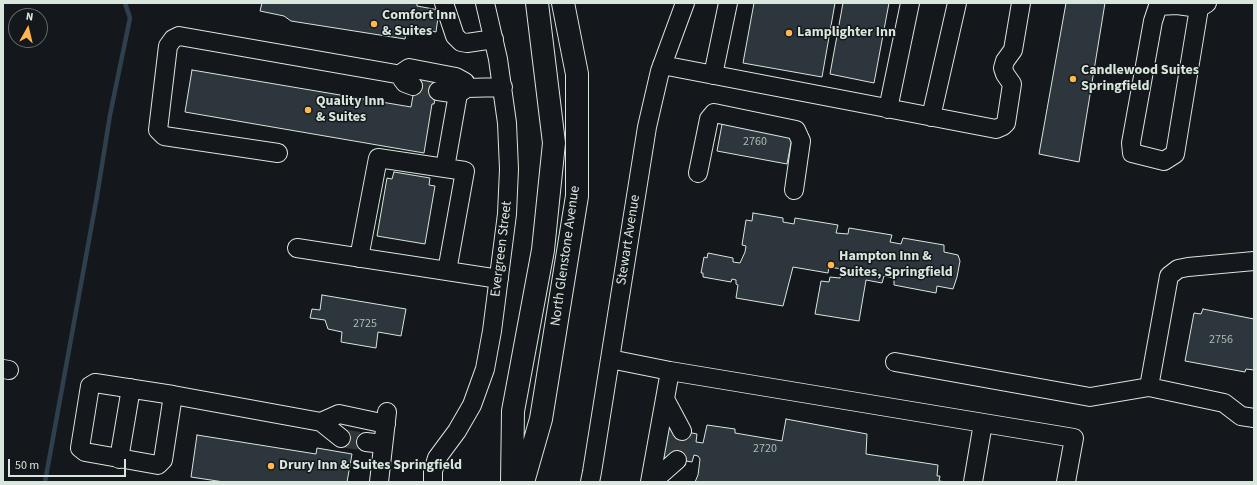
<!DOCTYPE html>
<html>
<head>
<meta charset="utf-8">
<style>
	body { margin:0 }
	#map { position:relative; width:1257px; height:485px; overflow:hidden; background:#14181c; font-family:"Source Sans 3",sans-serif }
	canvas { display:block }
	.frame { position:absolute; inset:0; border:4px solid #d8e6dc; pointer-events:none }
	.north { position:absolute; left:8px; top:8px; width:40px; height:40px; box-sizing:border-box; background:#14181c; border:1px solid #626a69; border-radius:50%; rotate:8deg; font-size:11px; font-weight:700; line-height:16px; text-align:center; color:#d8e6dc }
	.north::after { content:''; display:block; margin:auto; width:14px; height:18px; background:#ffb74d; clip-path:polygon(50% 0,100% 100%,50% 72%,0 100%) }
	.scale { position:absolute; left:8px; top:459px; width:118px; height:18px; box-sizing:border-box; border:2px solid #d8e6dc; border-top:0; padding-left:5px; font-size:12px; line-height:14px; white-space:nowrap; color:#d8e6dc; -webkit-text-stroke:3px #14181c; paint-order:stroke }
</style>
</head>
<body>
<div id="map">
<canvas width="1257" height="485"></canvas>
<div class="frame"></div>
<div class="north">N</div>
<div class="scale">50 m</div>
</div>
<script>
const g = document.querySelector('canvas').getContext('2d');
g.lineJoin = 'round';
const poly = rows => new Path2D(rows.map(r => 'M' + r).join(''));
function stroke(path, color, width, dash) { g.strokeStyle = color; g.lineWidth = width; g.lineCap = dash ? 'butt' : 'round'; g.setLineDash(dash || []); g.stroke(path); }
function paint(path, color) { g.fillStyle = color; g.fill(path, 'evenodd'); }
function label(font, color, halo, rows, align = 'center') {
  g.font = font + ' "Source Sans 3",sans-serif'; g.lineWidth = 3; g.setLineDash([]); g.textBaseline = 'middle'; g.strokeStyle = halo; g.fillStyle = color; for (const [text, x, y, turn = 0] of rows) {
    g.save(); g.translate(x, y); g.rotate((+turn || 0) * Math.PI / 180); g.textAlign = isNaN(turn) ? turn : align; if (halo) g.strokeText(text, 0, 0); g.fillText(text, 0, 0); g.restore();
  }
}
const stream = poly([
	[45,482,97,196,110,115,130,18,125,3]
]);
const building = poly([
	[262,3,417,3,417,6,439,10,436,32,413,27,412,35,406,34,405,39,291,21,284,16,260,11,262,3],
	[754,3,835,3,822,77,743,63,754,3],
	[843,3,889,3,874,83,830,74,843,3],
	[1066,3,1105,3,1079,162,1039,154,1066,3],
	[192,70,411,107,416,78,438,82,434,104,432,104,424,153,185,112,192,70],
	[723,119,793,133,787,164,717,151,723,119],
	[394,172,430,178,429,185,435,186,425,244,377,236,387,178,392,179,394,172],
	[753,213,783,218,783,222,794,224,795,218,838,225,836,233,848,234,849,228,892,235,890,242,901,244,903,238,944,245,944,252,958,255,960,261,957,277,953,289,937,286,936,293,894,285,894,278,884,276,882,283,866,280,859,321,815,314,821,281,829,282,830,277,840,278,842,269,829,267,828,273,793,267,783,306,736,298,738,285,736,284,736,280,732,279,731,282,703,277,703,273,701,273,704,257,707,258,708,253,733,258,733,262,740,263,745,252,746,246,742,245,746,220,752,221,753,213],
	[322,295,406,309,401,336,378,332,376,348,341,342,342,332,328,329,325,320,310,318,312,309,320,310,322,295],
	[1203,309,1254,319,1254,370,1246,369,1245,372,1185,361,1194,313,1201,314,1203,309],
	[786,419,867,434,866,454,938,465,937,476,940,476,939,481,947,482,695,482,698,475,700,459,698,456,694,455,692,462,663,457,668,428,697,434,696,442,703,443,707,425,735,429,735,433,782,441,786,419],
	[197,435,316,454,317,448,352,454,347,482,224,482,191,477,197,435]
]);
const minorTunnel = poly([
	[413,86,438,91],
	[341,438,366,442],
	[677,460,682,431]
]);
const minor = poly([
	[444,3,455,36,461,42,467,43,494,39],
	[1199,8,1175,154,1164,161,1132,153,1131,143,1153,21,1158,6,1177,5,1199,8,1207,3],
	[662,65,996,129,1003,126,1006,123,1012,84,1005,74,1003,68,1005,61,1013,50,1021,3],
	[713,75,728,3],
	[413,86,405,83,402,79,403,72,409,68,456,77,465,82,467,88],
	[438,91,458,94],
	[888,109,910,3],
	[931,117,957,3],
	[278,153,164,136,158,130,168,46,173,39,179,36,402,75],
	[698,173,709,119,714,113,796,130,801,141,794,190],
	[297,248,447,271],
	[359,258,378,158,445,168],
	[499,279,447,271,465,171,445,168,458,94,467,88,503,87],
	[610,359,670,371,650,482],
	[895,362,1090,397,1149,387,1224,403,1241,416,1254,418],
	[3,369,9,370],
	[670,371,1074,438,1066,482],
	[1149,387,1169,276,1178,269,1188,267,1254,261],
	[173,395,163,460,158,465,85,452,80,448,90,386,95,383,173,395,321,422,339,414,386,424],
	[665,399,682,431],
	[321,422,341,438],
	[366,442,383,444],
	[119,459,131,388],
	[379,482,387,412],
	[433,482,433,471,437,458,457,431,472,405,485,369,492,331,507,214,509,169,507,123,498,59,485,3],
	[590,482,592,472,647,127,660,71,685,3],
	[652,482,677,460],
	[973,482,983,423]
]);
const major = poly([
	[512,482,513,411,543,250,554,143,537,3],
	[523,482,541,419,577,196,577,74,563,3]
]);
const markers = [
	[374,24,4,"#ffb74d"],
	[789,33,4,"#ffb74d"],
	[1073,79,4,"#ffb74d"],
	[308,110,4,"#ffb74d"],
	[831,265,4,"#ffb74d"],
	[271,466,4,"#ffb74d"]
];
const numberNames = [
	["2760",755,142],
	["2725",365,324],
	["2756",1221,340],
	["2720",765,449]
];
const poiNames = [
	["Comfort Inn",382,16],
	["& Suites",382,32],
	["Lamplighter Inn",797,33],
	["Candlewood Suites",1081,71],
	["Springfield",1081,87],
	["Quality Inn",316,102],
	["& Suites",316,118],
	["Hampton Inn &",839,257],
	["Suites, Springfield",839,273],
	["Drury Inn & Suites Springfield",279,466]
];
const streetNames = [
	["Stewart Avenue",629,240,-81],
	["Evergreen Street",502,249,-83],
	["North Glenstone Avenue",566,256,-82]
];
stroke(stream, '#2f3f4d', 4.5);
paint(building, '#2c363c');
stroke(building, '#d8e6dc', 1);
stroke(minorTunnel, '#313739', 18, [18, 9]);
stroke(minor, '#d8e6dc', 20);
stroke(major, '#d8e6dc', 24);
stroke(minor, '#14181c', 18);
stroke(major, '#14181c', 22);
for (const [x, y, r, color] of markers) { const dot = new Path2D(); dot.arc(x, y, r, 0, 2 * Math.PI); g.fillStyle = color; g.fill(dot); stroke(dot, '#14181c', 1.5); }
label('12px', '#adbab4', null, numberNames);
label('bold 14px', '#d8e6dc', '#14181c', poiNames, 'left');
label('14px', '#d8e6dc', '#14181c', streetNames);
</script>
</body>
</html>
